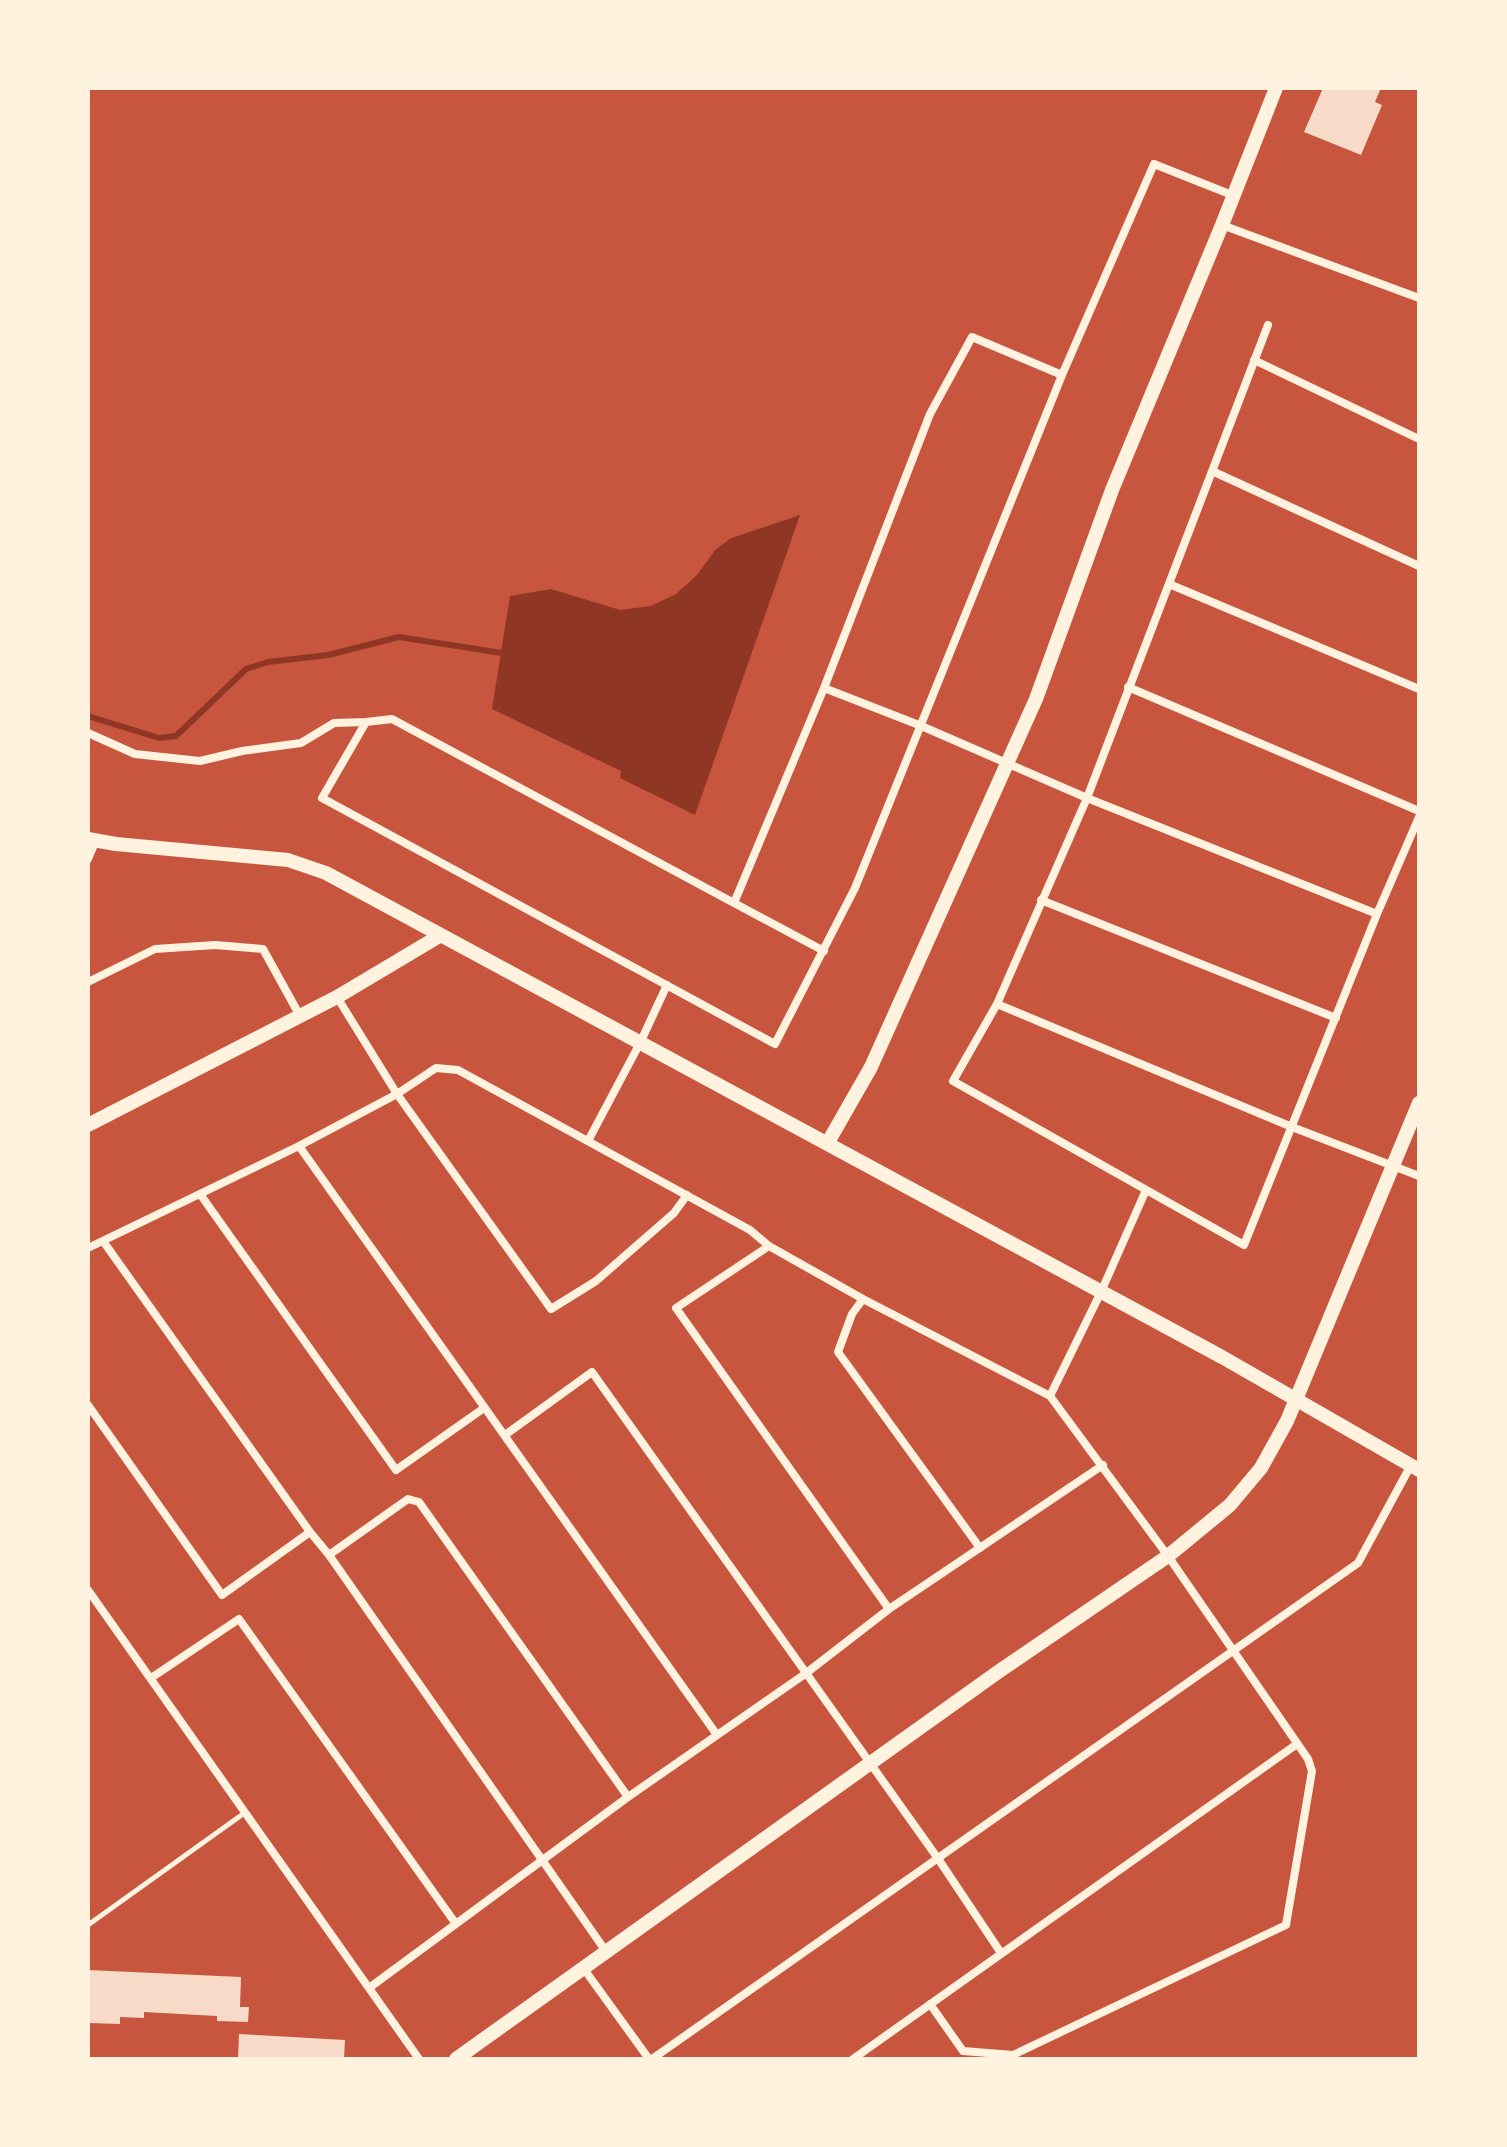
<!DOCTYPE html>
<html>
<head>
<meta charset="utf-8">
<style>
	body { margin:0 }
	#map { position:relative; width:1507px; height:2147px; overflow:hidden; background:#c8553d; font-family:"Open Sans",sans-serif }
	canvas { display:block }
	.frame { position:absolute; inset:0; border:90px solid #fff3e0; pointer-events:none }
</style>
</head>
<body>
<div id="map">
<canvas width="1507" height="2147"></canvas>
<div class="frame"></div>
</div>
<script>
const g = document.querySelector('canvas').getContext('2d');
g.lineJoin = 'round';
function paint(path, color) { g.fillStyle = color; g.fill(path, 'evenodd'); }
const poly = rows => new Path2D(rows.map(r => 'M' + r).join(''));
function stroke(path, color, width, dash) { g.strokeStyle = color; g.lineWidth = width; g.lineCap = dash ? 'butt' : 'round'; g.setLineDash(dash || []); g.stroke(path); }
const water = poly([
	[800,515,695,815,620,778,621,771,492,709,510,596,551,589,620,610,651,606,676,594,697,575,715,550,731,538]
]);
const stream = poly([
	[88,716,159,738,176,736,246,669,268,662,328,655,399,637,502,653]
]);
const building = poly([
	[1323,88,1381,88,1375,102,1382,105,1361,155,1304,132],
	[88,1970,241,1977,240,2007,249,2007,248,2022,217,2021,217,2016,144,2012,144,2018,120,2017,120,2024,88,2023],
	[239,2034,345,2040,344,2059,238,2059]
]);
const service = poly([
	[88,1925,243,1814]
]);
const minor = poly([
	[1222,225,1419,298],
	[1268,325,1087,798,997,1004,953,1081,1244,1245,1377,914,1419,817],
	[1254,360,1419,439],
	[1062,375,972,337,930,414,824,688,734,903,392,719,366,722,322,798,775,1044,855,888,1062,375,1154,164,1232,195],
	[1212,471,1419,566],
	[1169,584,1419,689],
	[1128,687,1419,811],
	[824,688,919,725,1087,798,1377,914],
	[88,733,135,754,200,761,242,751,301,743,334,723,366,722],
	[88,859,96,840],
	[1041,900,1336,1018],
	[734,903,824,951],
	[88,982,155,949,215,945,263,949,300,1016],
	[337,997,397,1094,551,1309,596,1281,674,1213,687,1195],
	[997,1004,1292,1127,1419,1176],
	[588,1141,640,1043,667,985],
	[299,1146,717,1735],
	[200,1194,396,1470,484,1408],
	[103,1241,310,1532,329,1555,605,1950],
	[769,1246,676,1308,889,1609],
	[88,1248,299,1146,397,1094,436,1068,458,1070,750,1230,769,1246,863,1299,1050,1396,1168,1556,1308,1759,1312,1771,1286,1925,1013,2055,963,2051,930,2004],
	[863,1299,852,1314,838,1352,980,1548],
	[1050,1396,1101,1292,1146,1190],
	[88,1405,222,1595,310,1532],
	[505,1435,592,1372,939,1860,1001,1953],
	[329,1555,408,1499,419,1502,628,1797],
	[88,1590,419,2059],
	[151,1678,239,1619,456,1924],
	[584,1969,649,2059],
	[369,1988,628,1797,805,1674,889,1609,1103,1465],
	[652,2059,1358,1563,1411,1465],
	[853,2059,1297,1744]
]);
const tertiary = poly([
	[88,839,116,844,288,860,326,873,1222,1357,1419,1470],
	[88,1125,337,997,441,935],
	[827,1144,871,1067,1036,699,1112,490,1222,225,1276,88],
	[456,2059,998,1672,1168,1556,1230,1505,1261,1468,1287,1421,1419,1103]
]);
paint(water, '#8f3625');
stroke(stream, '#8f3625', 6);
paint(building, '#f7dbc8');
stroke(service, '#fff3e0', 5);
stroke(minor, '#fff3e0', 8);
stroke(tertiary, '#fff3e0', 14);
</script>
</body>
</html>
